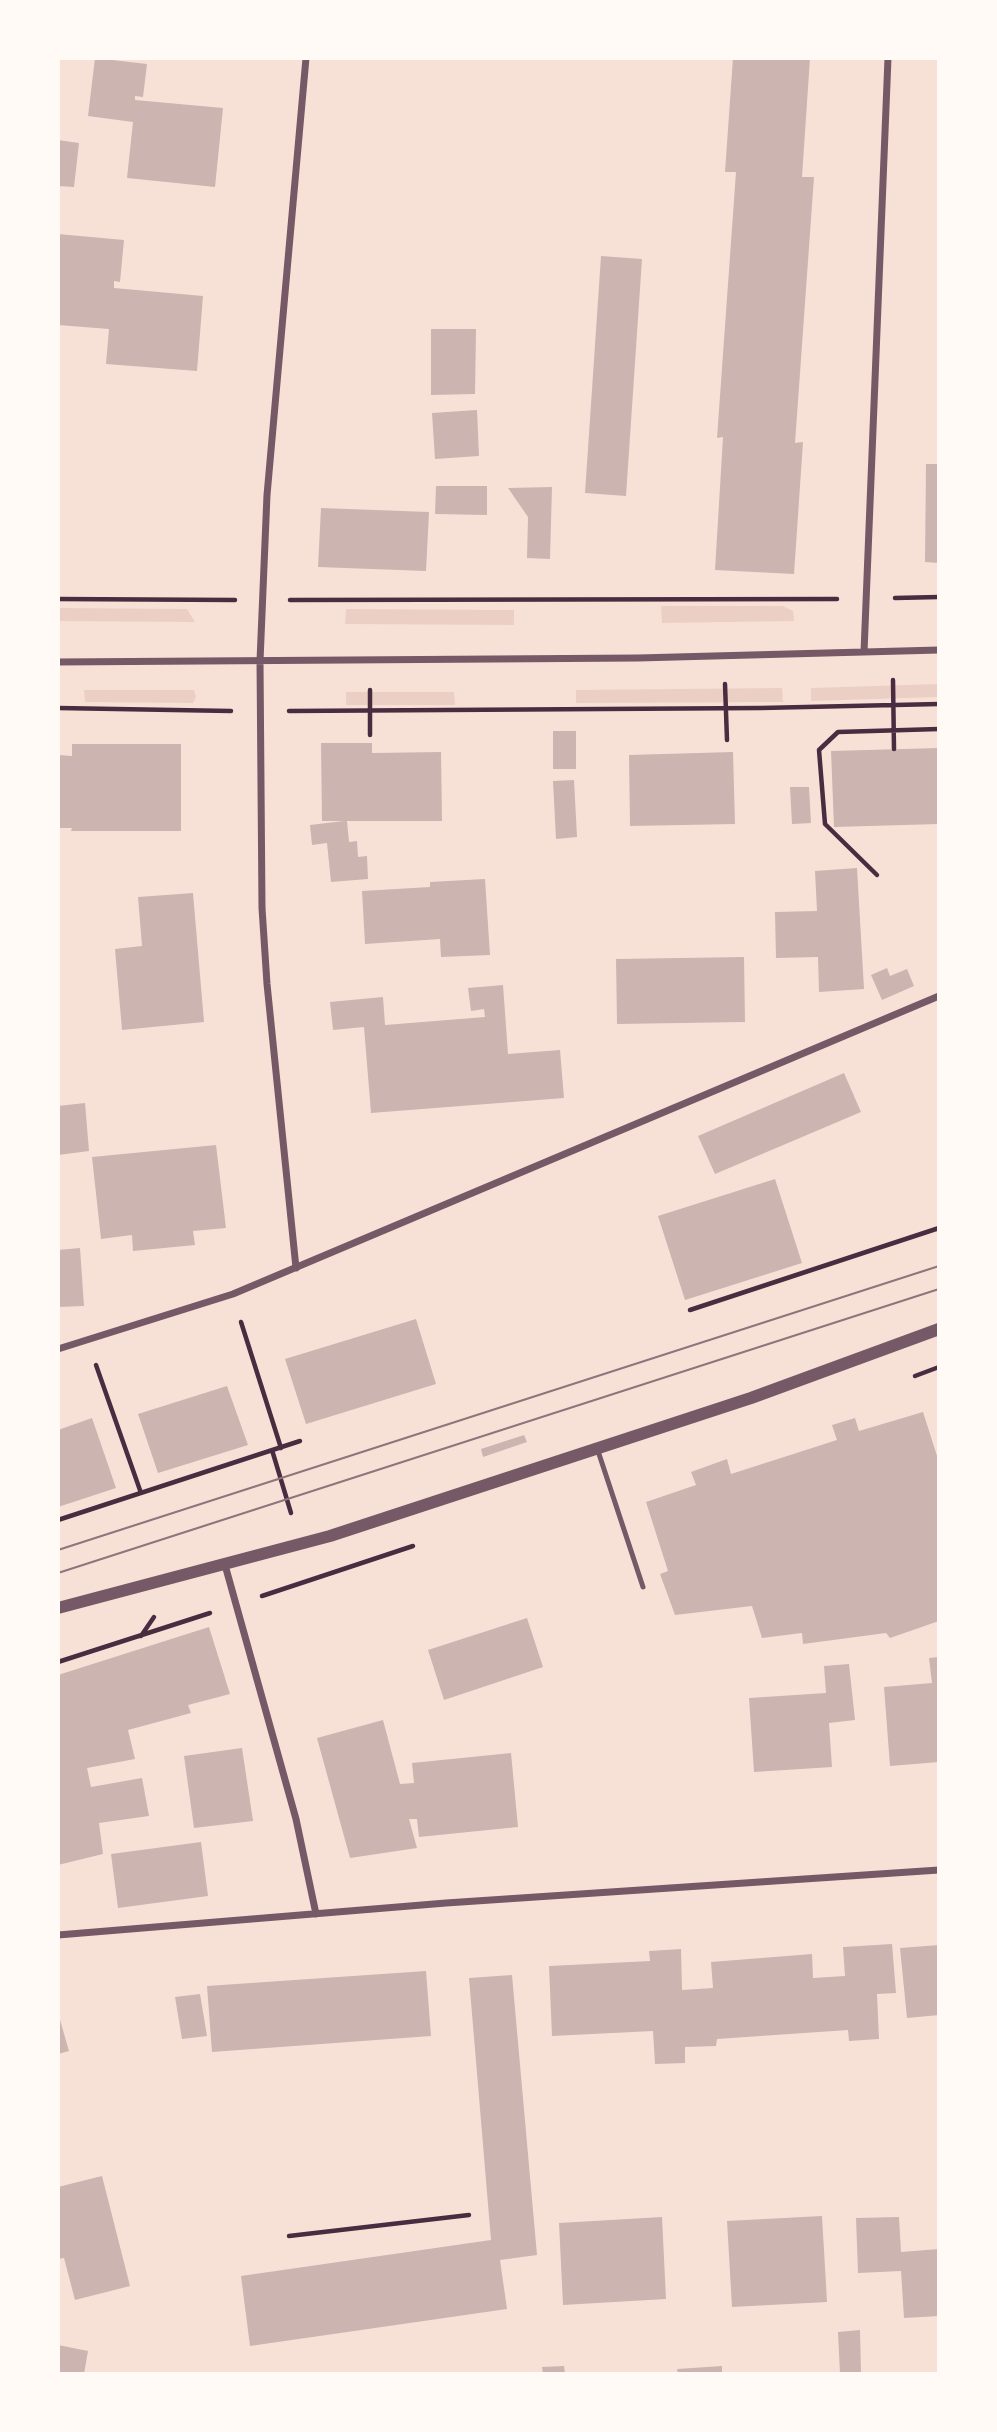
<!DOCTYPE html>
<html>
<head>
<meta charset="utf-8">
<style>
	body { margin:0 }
	#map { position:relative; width:997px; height:2432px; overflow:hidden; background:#f7e1d7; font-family:Poppins,sans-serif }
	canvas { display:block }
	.frame { position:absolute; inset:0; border:60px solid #fffaf5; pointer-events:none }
</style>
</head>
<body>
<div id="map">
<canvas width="997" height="2432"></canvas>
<div class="frame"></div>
</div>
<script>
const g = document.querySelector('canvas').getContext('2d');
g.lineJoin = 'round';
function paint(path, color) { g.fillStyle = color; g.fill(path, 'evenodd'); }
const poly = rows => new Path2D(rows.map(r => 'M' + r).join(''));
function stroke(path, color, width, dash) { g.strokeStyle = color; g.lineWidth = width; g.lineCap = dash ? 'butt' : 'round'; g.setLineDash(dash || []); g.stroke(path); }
const green = poly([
	[661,606,783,606,793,611,794,621,662,623],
	[58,608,187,609,195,622,58,621],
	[346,609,514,610,514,625,345,624],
	[939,684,939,697,811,701,811,688],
	[782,688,783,702,576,703,576,690],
	[84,690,194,690,196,697,193,703,85,702],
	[346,692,454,692,455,705,346,705]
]);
const building = poly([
	[95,58,147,64,143,97,135,96,135,100,223,108,215,187,127,178,133,122,88,116],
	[733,58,810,58,802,177,814,177,795,443,803,442,794,574,715,570,723,437,717,438,736,172,725,172],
	[58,140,79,143,74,187,58,186],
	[58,234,124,240,120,282,114,281,114,288,203,296,197,371,106,364,109,329,58,325],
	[601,256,642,259,626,496,585,493],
	[431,329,476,329,475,394,431,395],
	[477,410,479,456,435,459,432,413],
	[926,464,939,464,939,563,925,562],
	[436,486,487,486,487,515,435,514],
	[552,487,550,559,527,558,528,517,508,488],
	[321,508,429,512,426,571,318,567],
	[553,731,576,731,576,769,553,769],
	[321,743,372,743,372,753,441,752,442,821,347,821,349,842,357,841,358,857,367,856,368,879,331,882,327,843,312,845,310,825,344,821,322,821],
	[72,744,181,744,181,831,71,831,72,828,58,828,58,755,72,756],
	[939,748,939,824,834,827,831,751],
	[733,752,735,824,630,826,629,755],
	[574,780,577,837,556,839,553,781],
	[790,787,809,787,811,823,792,824],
	[857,868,864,989,819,992,818,957,776,958,775,912,817,911,815,871],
	[485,879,490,955,441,957,440,939,365,944,362,891,430,887,430,882],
	[193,893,204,1022,122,1030,115,949,142,946,138,897],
	[744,957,745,1022,617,1024,616,959],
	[887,968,890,976,907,969,914,986,882,1000,871,975],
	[503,985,508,1054,560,1050,564,1098,371,1113,364,1027,333,1030,330,1002,383,997,385,1025,485,1017,484,1009,471,1011,468,988],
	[844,1073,861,1112,715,1174,698,1136],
	[85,1103,89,1151,58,1155,58,1106],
	[216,1145,226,1228,193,1231,195,1245,133,1251,132,1235,101,1239,92,1157],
	[775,1179,802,1263,685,1300,658,1216],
	[80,1248,84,1306,58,1307,58,1250],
	[416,1319,436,1384,306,1424,285,1359],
	[227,1386,248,1445,158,1473,138,1414],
	[923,1412,939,1462,939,1621,890,1638,886,1633,803,1644,802,1633,762,1638,752,1606,675,1615,660,1574,668,1571,646,1502,696,1485,691,1472,727,1459,731,1474,837,1440,832,1425,855,1418,859,1431],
	[92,1418,116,1488,58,1507,58,1430],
	[524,1435,527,1442,483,1457,481,1449],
	[527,1618,543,1667,444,1700,428,1650],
	[209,1627,230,1694,188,1705,191,1713,128,1730,135,1759,87,1768,91,1787,142,1778,149,1816,99,1823,103,1854,58,1865,58,1675],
	[939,1657,939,1762,890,1766,884,1687,932,1683,929,1658],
	[849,1664,855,1720,829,1723,832,1767,754,1772,749,1698,826,1693,824,1666],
	[383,1720,400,1784,414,1783,412,1763,511,1753,518,1827,419,1837,417,1819,409,1819,417,1848,350,1858,317,1738],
	[242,1748,253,1821,194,1828,184,1756],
	[201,1842,208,1896,118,1908,111,1854],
	[892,1944,896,1993,877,1994,879,2039,849,2041,848,2030,717,2039,716,2046,685,2047,685,2063,655,2064,653,2031,552,2036,549,1966,650,1961,649,1951,681,1949,682,1990,713,1988,711,1962,812,1954,813,1978,845,1976,843,1947],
	[939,1945,939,2015,907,2018,900,1948],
	[426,1971,431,2036,212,2052,207,1986],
	[512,1975,537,2255,500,2260,507,2309,250,2346,241,2276,491,2240,469,1978],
	[200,1994,207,2036,182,2039,175,1997],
	[58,2013,69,2051,58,2054],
	[102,2176,130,2286,75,2300,64,2258,58,2259,58,2187],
	[822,2216,827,2302,732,2307,727,2221],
	[662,2217,666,2299,563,2305,559,2223],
	[899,2217,901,2252,939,2249,939,2316,904,2318,901,2271,858,2273,856,2218],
	[860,2330,861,2374,840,2374,838,2332],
	[58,2345,88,2351,84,2374,58,2374],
	[564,2366,565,2374,543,2374,542,2367],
	[722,2366,722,2374,678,2374,677,2369]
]);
const path = poly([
	[895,598,939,597],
	[58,599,235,600],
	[290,600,837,599],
	[893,680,894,749],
	[725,684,727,740],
	[58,708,231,711],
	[289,711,761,708,939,704],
	[370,735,370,690],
	[877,875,825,824,819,750,838,732,939,729],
	[690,1310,939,1228],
	[241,1322,281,1448],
	[96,1365,141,1493],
	[915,1376,939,1367],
	[272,1450,291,1513],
	[58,1520,300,1441],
	[262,1596,413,1546],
	[141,1636,154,1617],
	[58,1662,210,1613],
	[289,2236,469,2215]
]);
const service = poly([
	[598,1451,643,1587]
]);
const minor = poly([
	[864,652,888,58],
	[58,662,638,658,939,650],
	[296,1268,267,984,262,908,260,661,267,495,306,58],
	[58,1349,233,1294,939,996],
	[225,1565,296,1819,316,1914],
	[58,1935,446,1903,939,1870]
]);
const tertiary = poly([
	[58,1608,330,1536,751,1398,939,1329]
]);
const tram = poly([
	[58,1550,939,1266],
	[58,1573,939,1289]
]);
paint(green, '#ebcfc5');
paint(building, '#ccb4b1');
stroke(path, '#4a2c40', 4.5);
stroke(service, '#755966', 5);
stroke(minor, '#755966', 7);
stroke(tertiary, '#755966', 12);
stroke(tram, '#8f747c', 2);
</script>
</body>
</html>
